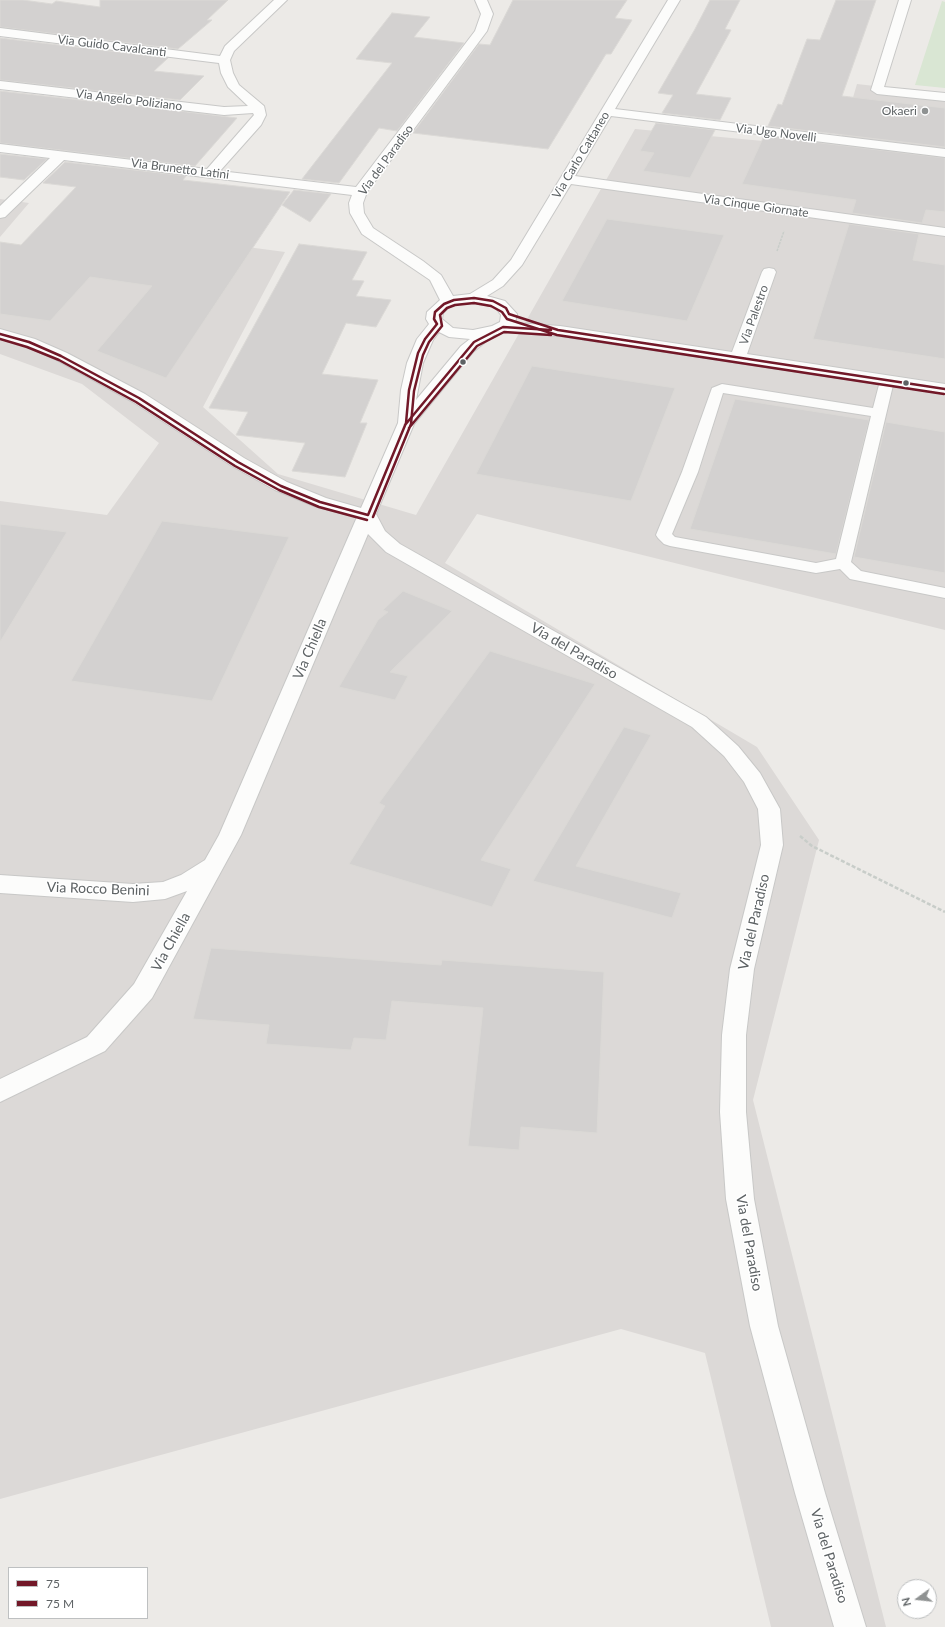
<!DOCTYPE html>
<html>
<head>
<meta charset="utf-8">
<style>
	body { margin:0 }
	#map { position:relative; width:945px; height:1627px; overflow:hidden; background:#eceae7; font-family:Lato,sans-serif }
	canvas { display:block }
	.legend { position:absolute; left:8px; top:1567px; width:140px; height:52px; box-sizing:border-box; background:#fff; border:1px solid #bec0c1; margin:0; padding:5px 7px; list-style:none; font-size:12px; color:#5d6264 }
	.legend li { display:flex; align-items:center; gap:8px; height:20px }
	.legend b { width:20px; border:1px solid #bec0c1 }
	.north { position:absolute; left:897px; top:1579px; width:40px; height:40px; box-sizing:border-box; background:#fff; border:1px solid #bec0c1; border-radius:50%; rotate:255deg; font-size:11px; font-weight:700; line-height:16px; text-align:center; color:#5d6264 }
	.north::after { content:''; display:block; margin:auto; width:14px; height:18px; background:#8f9292; clip-path:polygon(50% 0,100% 100%,50% 72%,0 100%) }
</style>
</head>
<body>
<div id="map">
<canvas width="945" height="1627"></canvas>
<ul class="legend">
<li><b style="height:5px;background:#721828"></b>75</li>
<li><b style="height:5px;background:#721828"></b>75 M</li>
</ul>
<div class="north">N</div>
</div>
<script>
const g = document.querySelector('canvas').getContext('2d');
g.lineJoin = 'round';
function paint(path, color) { g.fillStyle = color; g.fill(path, 'evenodd'); }
const poly = rows => new Path2D(rows.map(r => 'M' + r).join(''));
function stroke(path, color, width, dash) { g.strokeStyle = color; g.lineWidth = width; g.lineCap = dash ? 'butt' : 'round'; g.setLineDash(dash || []); g.stroke(path); }
function label(font, color, halo, rows, align = 'center') {
  g.font = font + ' Lato,sans-serif'; g.lineWidth = 3; g.setLineDash([]); g.textBaseline = 'middle'; g.strokeStyle = halo; g.fillStyle = color; for (const [text, x, y, turn = 0] of rows) {
    g.save(); g.translate(x, y); g.rotate((+turn || 0) * Math.PI / 180); g.textAlign = isNaN(turn) ? turn : align; if (halo) g.strokeText(text, 0, 0); g.fillText(text, 0, 0); g.restore();
  }
}
const industrial = poly([
	[857,84,945,94,945,630,477,514,445,563,757,747,819,840,753,1100,886,1627,771,1627,705,1353,621,1329,0,1499,0,501,107,515,159,443,82,384,0,354,0,261,127,231,285,252,203,407,278,474,416,515,635,129,838,148],
	[0,199,29,203,0,237]
]);
const green = poly([
	[942,1,945,2,945,88,915,85]
]);
const building = poly([
	[0,0,23,0,52,4,56,1,100,7,100,0,228,0,207,20,212,20,178,49,0,27,0,0],
	[513,0,627,0,615,18,632,20,611,54,606,54,548,149,413,133,479,44,490,45,513,0],
	[710,0,740,0,725,29,731,30,696,94,731,98,720,120,662,113,673,95,658,93,695,29,710,0],
	[836,0,876,0,842,96,945,108,945,147,768,126,778,104,782,105,807,39,820,40,836,0],
	[392,13,430,17,414,37,464,43,397,131,379,128,339,183,302,179,392,63,356,59,392,13],
	[0,38,168,58,154,71,204,76,180,100,0,80,0,38],
	[0,91,170,110,237,118,195,166,0,143,0,91],
	[656,123,715,130,690,178,643,171,654,153,640,151,656,123],
	[764,136,945,158,945,212,926,210,922,223,852,213,856,200,742,184,764,136],
	[0,154,47,159,24,180,0,177,0,154],
	[65,162,186,176,183,180,290,192,166,378,97,351,152,286,90,277,50,321,0,314,0,242,21,245,76,187,43,183,65,162],
	[294,190,331,194,310,222,282,205,294,190],
	[607,219,724,235,687,321,562,301,607,219],
	[849,224,919,234,913,260,945,265,945,359,813,339,849,224],
	[299,244,367,252,352,280,364,281,356,296,391,300,376,327,346,323,322,374,378,380,360,423,367,423,345,477,292,471,305,443,236,435,248,412,209,408,299,244],
	[532,366,675,388,631,501,476,474,532,366],
	[735,399,869,420,836,554,690,529,735,399],
	[886,422,945,432,945,573,854,557,886,422],
	[162,521,289,537,212,701,71,681,162,521],
	[0,524,67,532,0,642,0,524],
	[403,591,452,611,390,672,408,676,395,700,339,687,378,620,388,612,383,610,403,591],
	[490,651,595,684,481,860,511,869,492,907,349,864,385,806,379,803,490,651],
	[624,727,651,735,576,866,681,893,672,918,533,881,624,727],
	[211,948,441,965,442,960,604,972,597,1133,521,1127,519,1150,468,1146,483,1008,392,1001,386,1040,354,1038,351,1050,266,1044,269,1025,193,1019,211,948]
]);
const pathFar1 = poly([
	[777,251,784,231]
]);
const path = poly([
	[800,836,812,846,945,912]
]);
const service = poly([
	[887,377,892,378,894,381,851,562,861,571,945,588,945,598,850,579,840,569,816,573,670,546,664,544,658,538,656,535,682,472,712,388,722,384,873,408,880,381,882,378,887,377],
	[723,393,871,416,836,559,816,563,675,537,672,534,698,472,723,393]
]);
const minor = poly([
	[274,0,287,0,234,51,230,60,233,73,239,85,264,106,266,115,261,125,220,171,356,187,475,31,481,14,475,0,487,0,493,14,487,31,367,192,363,203,364,213,373,228,423,261,441,275,453,296,470,294,493,280,511,260,668,0,680,0,615,109,945,149,945,157,611,116,575,176,945,228,945,236,571,184,522,265,503,286,487,296,505,301,517,314,515,323,560,326,732,352,762,272,764,269,769,268,774,269,776,272,747,354,945,384,945,394,560,336,505,332,494,335,473,352,414,424,376,514,385,531,400,544,706,717,738,746,760,773,780,809,783,845,754,969,746,1035,746,1112,754,1199,778,1326,825,1493,866,1627,834,1627,795,1493,750,1326,726,1199,720,1112,722,1035,730,969,761,845,758,809,744,782,724,756,692,727,386,552,368,534,241,835,152,998,105,1051,0,1102,0,1079,87,1037,134,984,187,891,165,899,133,902,0,893,0,875,133,884,163,882,181,875,205,860,219,835,357,517,314,506,275,490,232,466,133,402,55,359,23,345,0,339,0,329,35,339,67,353,145,394,244,458,287,482,326,498,361,508,398,423,401,390,407,363,417,339,429,324,426,319,427,312,440,300,430,280,362,234,350,213,349,203,352,195,64,160,5,217,0,218,0,206,50,158,0,152,0,144,207,169,254,115,253,113,224,115,0,89,0,81,224,107,248,106,228,87,221,73,219,63,0,36,0,28,220,56,225,46,274,0],
	[474,303,495,307,501,315,500,322,492,326,473,330,453,328,442,319,443,313,449,307,457,304,474,303],
	[439,332,449,337,470,339,461,346,416,400,423,363,433,340,439,332],
	[899,0,911,0,884,87,945,93,945,101,877,94,871,90,899,0]
]);
const bus1 = poly([
	[0,334,29,342,61,356,139,398,238,462,281,486,320,502,368,515],
	[405,425,474,342,503,327,551,330],
	[368,515,406,423,409,390,418,353,425,339,437,324,434,319,435,312,444,304,454,300,474,298,493,301,506,308,509,314,558,330,945,389]
]);
const bus2 = poly([
	[0,339,27,347,59,360,136,402,235,466,279,490,319,507,367,520],
	[409,428,477,346,504,332,551,335],
	[373,517,411,424,414,391,423,355,429,342,442,326,440,315,447,308,455,305,474,303,491,306,502,312,507,319,557,335,944,394]
]);
const markers = [
	[925,111,4,"#8f9292"],
	[463,362,3.5,"#5d6264"],
	[906,383,3.5,"#5d6264"]
];
const farStreetnames = [
	["Via Guido Cavalcanti",112,46,7],
	["Via Angelo Poliziano",129,100,7],
	["Via Ugo Novelli",776,133,7],
	["Via Carlo Cattaneo",581,155,-59],
	["Via del Paradiso",386,160,-54],
	["Via Brunetto Latini",180,169,7],
	["Via Cinque Giornate",756,206,8],
	["Via Palestro",754,315,-70]
];
const farPoinames = [
	["Okaeri",917,111]
];
const streetNames = [
	["Via Chiella",310,649,-67],
	["Via del Paradiso",574,651,30],
	["Via Rocco Benini",98,889,2],
	["Via del Paradiso",754,922,-77],
	["Via Chiella",171,942,-61],
	["Via del Paradiso",749,1243,80],
	["Via del Paradiso",829,1556,73]
];
paint(industrial, '#dcd9d7');
paint(green, '#d9e6d3');
paint(building, '#d3d1d0');
stroke(building, '#dbd9d6', 1);
stroke(service, '#c8c8c7', 2);
stroke(minor, '#c8c8c7', 2);
stroke(pathFar1, '#c8cdc9', 1.5, [2.5, 1]);
stroke(path, '#c8cdc9', 2.5, [4, 2]);
paint(service, '#fcfcfb');
paint(minor, '#fcfcfb');
stroke(bus1, '#721828', 2.5);
stroke(bus2, '#721828', 2.5);
for (const [x, y, r, color] of markers) { const dot = new Path2D(); dot.arc(x, y, r, 0, 2 * Math.PI); g.fillStyle = color; g.fill(dot); stroke(dot, '#fff', 1.5); }
label('12px', '#5d6264', '#fff', farStreetnames);
label('12px', '#5d6264', '#fff', farPoinames, 'right');
label('14px', '#5d6264', '#fff', streetNames);
</script>
</body>
</html>
